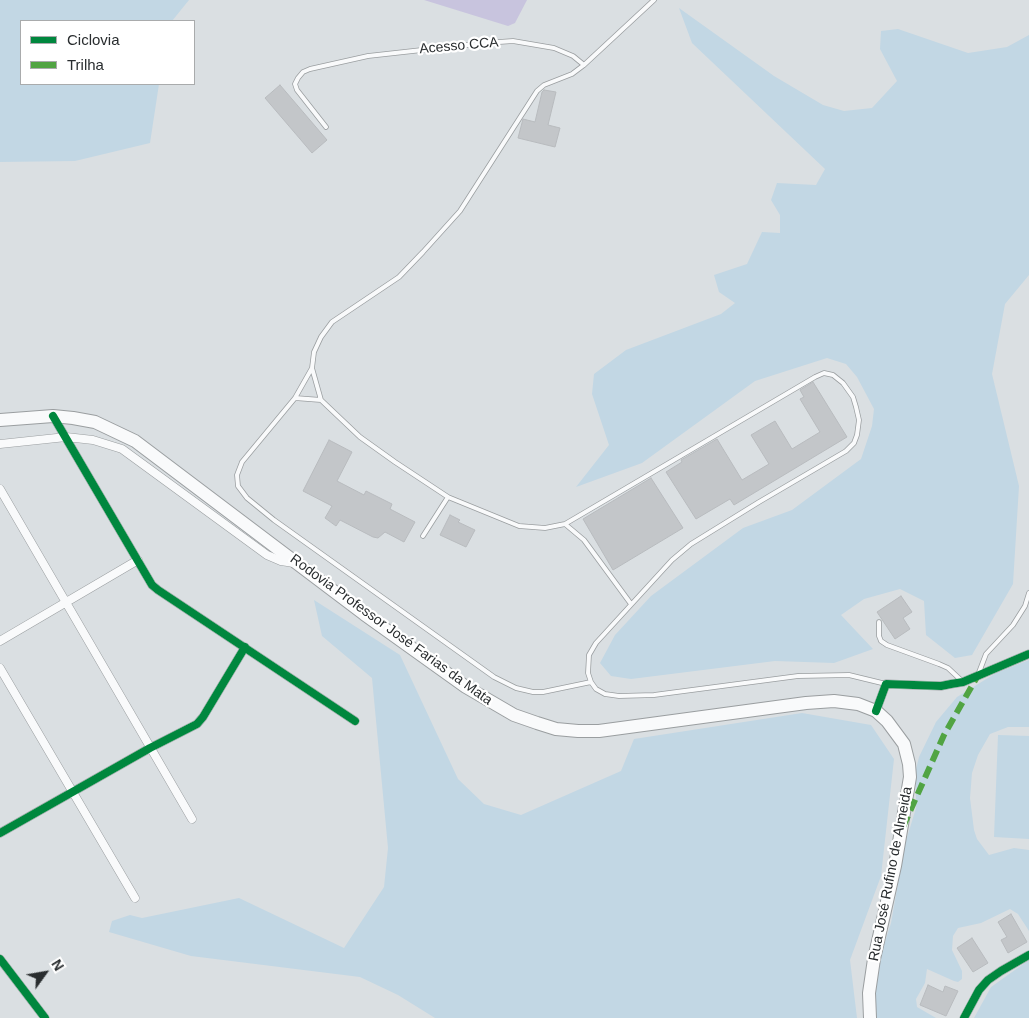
<!DOCTYPE html>
<html>
<head>
<meta charset="utf-8">
<style>
	body { margin:0 }
	#map { position:relative; width:1029px; height:1018px; overflow:hidden; background:#dadfe2; font-family:Helvetica,sans-serif }
	canvas { display:block }
	.legend { position:absolute; left:20px; top:20px; width:175px; height:65px; box-sizing:border-box; background:#fff; border:1px solid #a9abac; margin:0; padding:6px 9px; list-style:none; font-size:15px; color:#292d2f }
	.legend li { display:flex; align-items:center; gap:10px; height:25px }
	.legend b { width:25px; border:1px solid #a9abac }
	.north { position:absolute; left:20px; top:948px; width:50px; height:50px; -webkit-text-stroke:4px #fff; paint-order:stroke; rotate:58deg; font-size:14px; font-weight:700; line-height:20px; text-align:center; color:#292d2f }
	.north::after { content:''; display:block; margin:auto; width:18px; height:22px; background:#292d2f; clip-path:polygon(50% 0,100% 100%,50% 72%,0 100%) }
</style>
</head>
<body>
<div id="map">
<canvas width="1029" height="1018"></canvas>
<ul class="legend">
<li><b style="height:6px;background:#00873e"></b>Ciclovia</li>
<li><b style="height:6px;background:#51a443"></b>Trilha</li>
</ul>
<div class="north">N</div>
</div>
<script>
const g = document.querySelector('canvas').getContext('2d');
g.lineJoin = 'round';
function paint(path, color) { g.fillStyle = color; g.fill(path, 'evenodd'); }
const poly = rows => new Path2D(rows.map(r => 'M' + r).join(''));
function stroke(path, color, width, dash) { g.strokeStyle = color; g.lineWidth = width; g.lineCap = dash ? 'butt' : 'round'; g.setLineDash(dash || []); g.stroke(path); }
function label(font, color, halo, rows, align = 'center') {
  g.font = font + ' Helvetica,sans-serif'; g.lineWidth = 4.5; g.setLineDash([]); g.textBaseline = 'middle'; g.strokeStyle = halo; g.fillStyle = color; for (const [text, x, y, turn = 0] of rows) {
    g.save(); g.translate(x, y); g.rotate((+turn || 0) * Math.PI / 180); g.textAlign = isNaN(turn) ? turn : align; if (halo) g.strokeText(text, 0, 0); g.fillText(text, 0, 0); g.restore();
  }
}
const green = poly([
	[0,0,189,0,172,21,21,21,21,84,159,84,150,143,75,161,0,162],
	[679,8,774,76,823,105,844,111,872,108,897,81,880,49,881,31,898,29,968,53,1007,47,1029,35,1029,275,1005,304,992,374,1019,486,1013,584,972,655,955,658,926,635,924,601,900,589,864,599,841,615,873,649,834,663,775,661,631,679,611,676,600,663,615,635,651,596,743,528,792,510,861,459,872,426,874,409,857,377,846,364,827,358,755,381,642,463,576,487,609,445,592,394,594,374,626,350,721,314,735,303,719,292,714,275,747,264,762,232,780,233,780,215,771,200,777,183,816,185,825,169,692,43],
	[314,600,400,655,458,779,484,804,521,815,621,771,634,739,802,713,871,725,894,759,881,876,850,960,857,1018,435,1018,398,995,360,977,191,956,109,932,112,921,130,915,142,918,239,898,344,948,384,887,388,848,372,678,322,636],
	[1029,660,1029,727,1008,727,990,734,978,755,972,773,970,798,974,830,977,839,989,855,1014,848,1029,850,1029,931,1018,914,1010,909,981,923,958,928,953,936,952,950,962,971,962,979,958,982,954,981,927,969,925,983,916,999,917,1007,936,1018,876,1018,875,1003,877,973,882,951,891,923,905,844,916,808,916,769,919,757,936,722,957,697,996,673],
	[998,735,1029,736,1029,839,994,837],
	[1029,960,1029,1018,974,1018,991,987]
]);
const water = poly([
	[424,0,527,0,515,23,508,26]
]);
const building = poly([
	[280,85,327,140,312,153,265,98,280,85],
	[544,90,556,92,548,125,560,128,555,147,518,138,523,119,535,122,542,92,544,90],
	[813,382,847,437,734,505,730,499,696,519,666,472,682,462,681,460,717,439,742,480,769,464,751,435,775,421,792,449,820,432,800,399,804,397,800,390,813,382],
	[329,440,352,452,337,481,364,495,366,491,392,504,390,509,415,522,404,542,385,532,378,538,373,537,340,520,336,526,325,518,332,506,303,491,329,440],
	[651,478,683,528,613,570,583,519,651,478],
	[450,515,460,520,458,522,475,530,466,547,440,535,450,515],
	[901,596,912,612,903,618,910,629,895,639,877,612,901,596],
	[1011,914,1027,942,1008,953,1001,940,1007,937,998,922,1011,914],
	[972,938,988,963,973,972,957,948,972,938],
	[928,985,943,992,945,986,958,991,946,1016,920,1005,928,985]
]);
const service = poly([
	[584,65,572,74,544,85,537,91,460,211,423,252,399,277,332,322,321,337,314,352,312,368,295,398,242,462,237,475,238,486,247,498,274,520,494,677,516,688,533,692,543,692,591,682],
	[326,127,297,90,295,84,298,78,303,72,310,69,368,56,485,43,513,41,554,48,573,56,584,65,654,0],
	[312,368,321,400],
	[295,398,321,400,360,437,395,462,448,497],
	[565,524,815,377,824,373,833,375,843,383,853,397,856,407,859,420,857,435,854,443,846,451,759,502,691,544,672,560,596,643,589,655,588,673,591,682,596,689,605,694,619,696,654,695,798,676,849,675,886,684],
	[423,536,448,497,519,526,545,528,565,524,584,540,631,604],
	[879,622,879,636,881,641,887,645,939,664,948,668,963,682],
	[978,675,986,654,1013,625,1025,606,1029,593]
]);
const minor = poly([
	[53,416,152,585,158,590,355,721],
	[0,444,66,437,93,440,122,449,267,555,281,561,294,563],
	[0,489,192,819],
	[0,641,138,560],
	[0,668,135,898],
	[876,711,886,684,941,686,951,684,963,682,1029,654],
	[0,833,150,748,197,724,203,717,245,647],
	[0,959,45,1018],
	[964,1018,979,990,988,980,1001,971,1029,955]
]);
const primary = poly([
	[0,420,53,416,73,418,95,422,135,441,364,614,466,687,514,715,537,723,556,729,578,731,599,731,806,703,834,701,858,704,876,711,887,721,904,744,909,764,910,777,895,866,874,959,869,993,870,1018]
]);
const quiet = poly([
	[903,827,944,735,977,677]
]);
const cycleway = poly([
	[53,416,152,585,158,590,355,721],
	[876,711,886,684,941,686,951,684,963,682,1029,654],
	[0,833,150,748,197,724,203,717,245,647],
	[0,959,45,1018],
	[964,1018,979,990,988,980,1001,971,1029,955]
]);
const streetNames = [
	["Acesso CCA",459,46,-5],
	["Rodovia Professor José Farias da Mata",391,630,36],
	["Rua José Rufino de Almeida",891,874,-79]
];
paint(green, '#c2d7e4');
paint(water, '#c8c4de');
paint(building, '#c3c6c9');
stroke(building, '#b8bbbe', 1);
stroke(service, '#9a9ea0', 5.5);
stroke(minor, '#9a9ea0', 9);
stroke(primary, '#9a9ea0', 14);
stroke(service, '#f9fafb', 4);
stroke(minor, '#f9fafb', 8);
stroke(primary, '#f9fafb', 12);
stroke(quiet, '#51a443', 6, [12, 6]);
stroke(cycleway, '#00873e', 8);
label('14px', '#292d2f', '#fff', streetNames);
</script>
</body>
</html>
